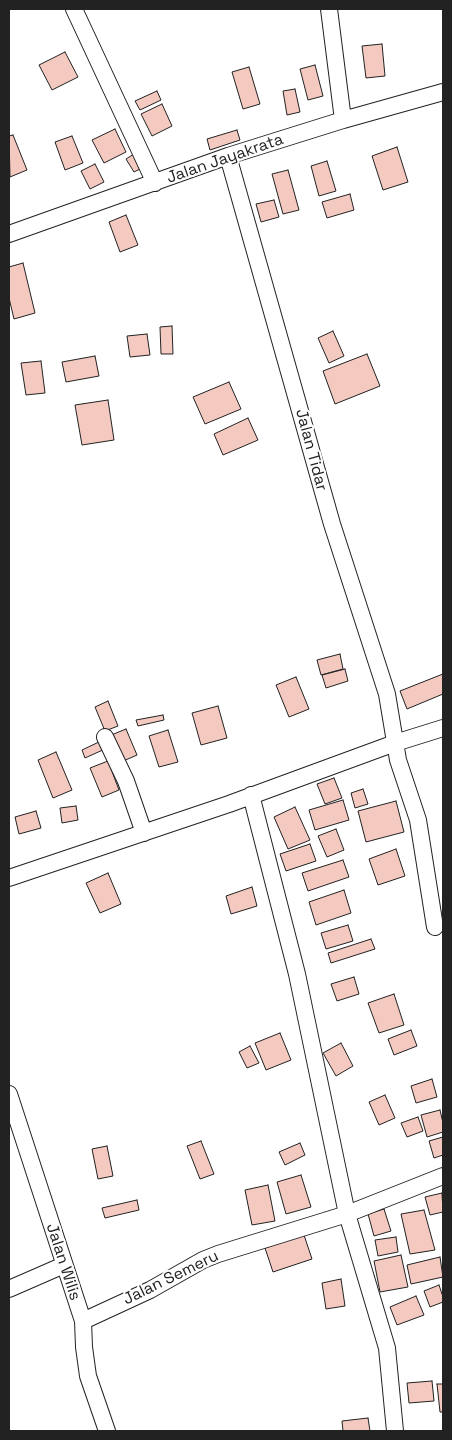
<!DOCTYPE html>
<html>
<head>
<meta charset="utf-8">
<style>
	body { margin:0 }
	#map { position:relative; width:452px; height:1440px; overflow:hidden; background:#fff; font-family:"Space Grotesk",sans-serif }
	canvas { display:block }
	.frame { position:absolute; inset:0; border:10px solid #222; pointer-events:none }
</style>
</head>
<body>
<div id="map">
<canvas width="452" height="1440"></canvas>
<div class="frame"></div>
</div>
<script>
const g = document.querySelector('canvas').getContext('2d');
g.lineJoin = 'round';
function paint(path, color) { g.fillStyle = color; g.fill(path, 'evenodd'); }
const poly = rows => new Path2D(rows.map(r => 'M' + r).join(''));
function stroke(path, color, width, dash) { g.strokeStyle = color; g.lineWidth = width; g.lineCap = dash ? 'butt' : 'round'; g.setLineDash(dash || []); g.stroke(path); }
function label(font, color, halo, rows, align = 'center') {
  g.font = font + ' "Space Grotesk",sans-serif'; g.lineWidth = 4; g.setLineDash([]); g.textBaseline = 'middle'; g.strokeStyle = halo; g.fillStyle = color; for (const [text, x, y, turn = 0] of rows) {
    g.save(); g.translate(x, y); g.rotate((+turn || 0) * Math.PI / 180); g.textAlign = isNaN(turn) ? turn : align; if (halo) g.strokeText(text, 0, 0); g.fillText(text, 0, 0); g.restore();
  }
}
const building = poly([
	[382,44,385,76,366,78,362,46,382,44],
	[65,52,78,77,52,90,39,65,65,52],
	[315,65,323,96,308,100,300,69,315,65],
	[249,67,260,104,243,109,232,72,249,67],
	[295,89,300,112,287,115,283,91,295,89],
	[157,91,161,100,140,110,135,101,157,91],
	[162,104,172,126,152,136,141,114,162,104],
	[115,129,126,152,104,163,92,140,115,129],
	[237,130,240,140,210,150,207,139,237,130],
	[13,135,27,170,10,177,9,136,13,135],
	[72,136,83,163,65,170,55,142,72,136],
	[397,147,408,182,383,190,372,156,397,147],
	[134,154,142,168,134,172,126,159,134,154],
	[327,161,336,191,319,196,311,166,327,161],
	[95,164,104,182,90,189,81,171,95,164],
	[288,170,299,210,283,214,272,174,288,170],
	[350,194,354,210,327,218,322,202,350,194],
	[274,200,279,217,261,222,256,204,274,200],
	[126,215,138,245,120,252,109,222,126,215],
	[23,263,35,313,14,319,9,298,9,267,23,263],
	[172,326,173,354,161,354,160,327,172,326],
	[333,331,344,356,329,363,318,338,333,331],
	[147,334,150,355,130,357,127,336,147,334],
	[367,354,380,386,335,404,323,371,367,354],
	[95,356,99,376,66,382,62,362,95,356],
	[41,361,45,393,26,395,21,363,41,361],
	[229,382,241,409,205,424,193,397,229,382],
	[108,400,114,440,82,445,75,405,108,400],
	[248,418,258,440,223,455,214,434,248,418],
	[340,654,343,669,321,675,317,660,340,654],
	[345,669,348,681,326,688,322,675,345,669],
	[443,674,443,694,407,709,400,691,443,674],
	[296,677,309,709,289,717,276,685,296,677],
	[108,701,118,726,105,731,95,707,108,701],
	[218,706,227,738,201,745,192,713,218,706],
	[163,715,164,720,138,726,136,720,163,715],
	[126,729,137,755,121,762,109,736,126,729],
	[168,730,178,762,159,767,149,736,168,730],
	[101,741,105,749,85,758,82,750,101,741],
	[56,752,72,790,53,798,38,760,56,752],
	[108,761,119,790,102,797,90,768,108,761],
	[334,778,342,798,325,804,317,784,334,778],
	[363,789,368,804,355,808,351,793,363,789],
	[343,800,349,820,315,830,309,810,343,800],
	[396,801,404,832,366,842,358,811,396,801],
	[76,806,78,820,62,823,60,808,76,806],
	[295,807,310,840,288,849,274,817,295,807],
	[36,811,41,828,19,834,15,817,36,811],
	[336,829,344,850,327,857,318,836,336,829],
	[310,844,316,861,286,871,280,854,310,844],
	[396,849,405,876,378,885,369,859,396,849],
	[343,860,349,877,308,891,302,873,343,860],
	[108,873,121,904,100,913,86,883,108,873],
	[252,887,257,906,231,914,226,896,252,887],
	[344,890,351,913,316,925,309,902,344,890],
	[348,925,353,941,326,949,321,933,348,925],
	[371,939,375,949,331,963,328,953,371,939],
	[354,977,359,994,337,1001,331,984,354,977],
	[394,994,404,1025,379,1033,368,1003,394,994],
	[411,1030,417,1046,394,1055,388,1039,411,1030],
	[280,1033,291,1060,266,1070,255,1043,280,1033],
	[341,1043,353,1066,336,1076,323,1053,341,1043],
	[250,1046,259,1063,247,1068,239,1052,250,1046],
	[432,1079,437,1097,416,1103,411,1086,432,1079],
	[385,1095,395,1118,379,1125,369,1102,385,1095],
	[440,1110,443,1123,443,1132,427,1137,421,1115,440,1110],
	[418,1117,423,1131,407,1137,401,1123,418,1117],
	[443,1137,443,1155,434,1158,429,1141,443,1137],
	[201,1141,214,1174,200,1179,187,1146,201,1141],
	[300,1143,305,1155,285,1165,279,1152,300,1143],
	[107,1146,113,1176,98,1179,92,1149,107,1146],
	[301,1175,311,1207,286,1214,277,1182,301,1175],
	[268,1185,275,1221,252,1225,245,1190,268,1185],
	[442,1193,443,1212,430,1215,425,1197,442,1193],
	[137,1200,139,1210,105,1218,102,1208,137,1200],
	[384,1209,391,1231,374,1236,368,1214,384,1209],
	[424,1210,435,1250,410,1254,401,1214,424,1210],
	[304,1235,312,1259,273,1272,265,1248,304,1235],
	[396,1237,398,1252,378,1256,375,1240,396,1237],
	[401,1255,408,1287,380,1292,374,1261,401,1255],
	[440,1257,443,1277,411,1284,407,1265,440,1257],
	[341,1279,345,1306,326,1309,322,1283,341,1279],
	[439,1285,443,1297,443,1302,430,1307,424,1291,439,1285],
	[416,1296,424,1315,397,1325,390,1307,416,1296],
	[432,1381,434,1401,409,1403,407,1383,432,1381],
	[437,1384,443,1384,443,1412,440,1412,437,1384],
	[368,1418,370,1431,343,1431,342,1421,368,1418]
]);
const street = poly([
	[74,9,155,183],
	[329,9,343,120],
	[228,156,332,524,387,694,398,760,418,820,435,927],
	[9,234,228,156,343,120,443,92],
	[105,737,126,781,144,833],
	[251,795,297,974,347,1214,387,1348,395,1431],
	[9,878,229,804,395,743,443,728],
	[9,1094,83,1321,84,1347,88,1376,107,1431],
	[9,1289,64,1265],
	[83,1321,150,1290,203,1260,218,1254,347,1214,443,1176]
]);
const streetNames = [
	["Jalan Jayakrata",225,159,-19],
	["Jalan Tidar",311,450,75],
	["Jalan Wilis",63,1262,72],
	["Jalan Semeru",171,1278,-26]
];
paint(building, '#f3c9c0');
stroke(building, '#222', 1);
stroke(street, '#222', 18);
stroke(street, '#fff', 16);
label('16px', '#222', '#fff', streetNames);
</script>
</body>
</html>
